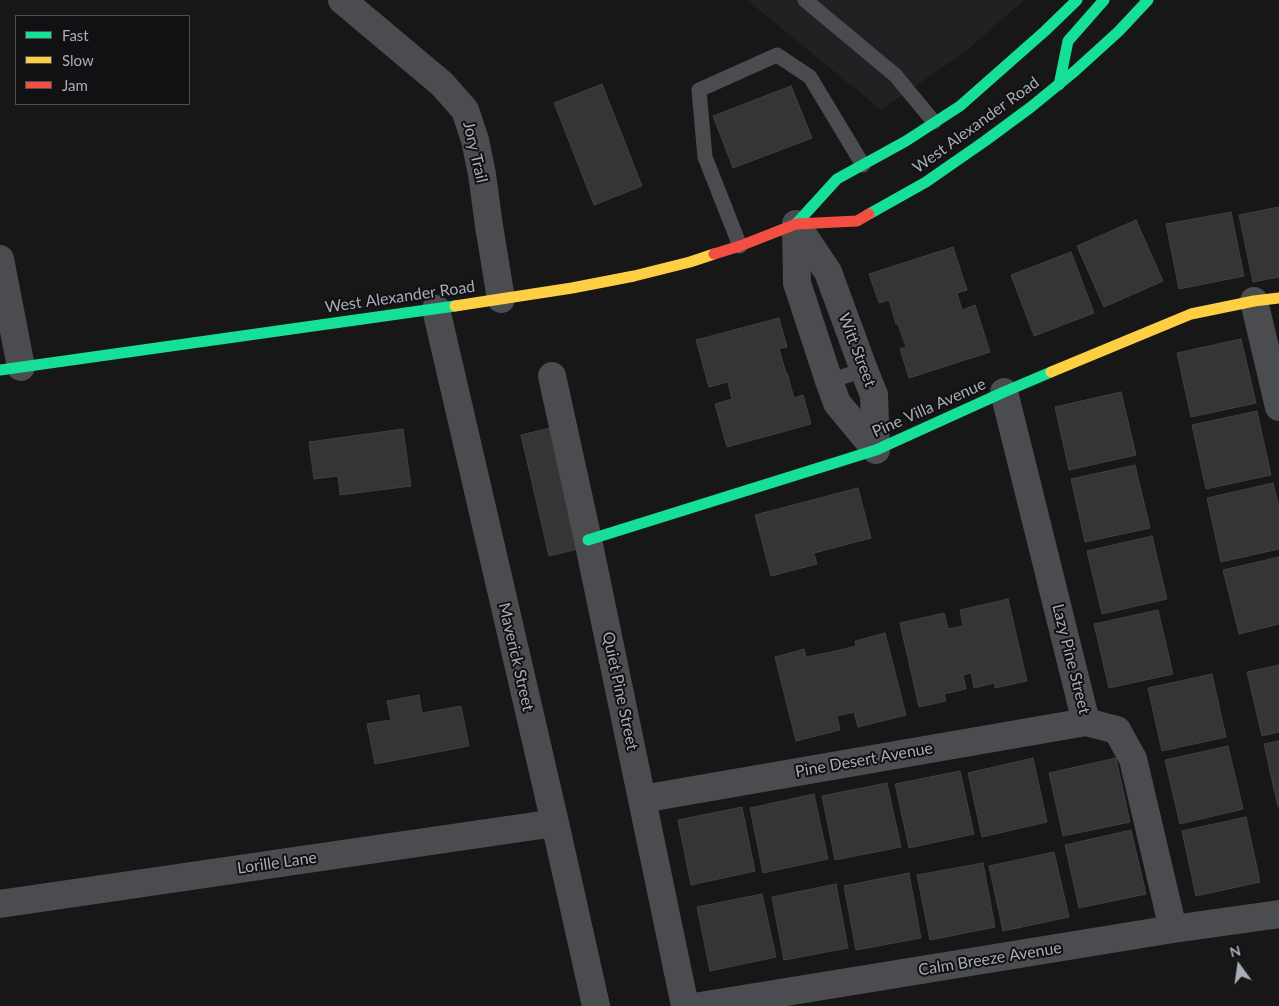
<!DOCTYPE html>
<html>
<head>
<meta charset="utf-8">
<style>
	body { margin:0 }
	#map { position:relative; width:1279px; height:1006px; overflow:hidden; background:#171717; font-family:Lato,sans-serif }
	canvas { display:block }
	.legend { position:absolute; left:15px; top:15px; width:175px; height:90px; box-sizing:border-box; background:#111113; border:1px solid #4d4f55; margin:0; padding:6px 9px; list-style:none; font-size:15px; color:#a8adb8 }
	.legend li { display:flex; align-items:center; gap:10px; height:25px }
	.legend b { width:25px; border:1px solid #4d4f55 }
	.north { position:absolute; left:1214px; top:941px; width:50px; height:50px; -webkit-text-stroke:4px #111113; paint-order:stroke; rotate:346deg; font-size:14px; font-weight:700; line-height:20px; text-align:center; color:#a8adb8 }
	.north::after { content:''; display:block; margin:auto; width:18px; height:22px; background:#a8adb8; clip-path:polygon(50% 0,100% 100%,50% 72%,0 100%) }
</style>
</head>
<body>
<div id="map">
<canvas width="1279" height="1006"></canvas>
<ul class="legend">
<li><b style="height:6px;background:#16e098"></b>Fast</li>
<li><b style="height:6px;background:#ffcf43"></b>Slow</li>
<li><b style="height:6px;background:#f24e42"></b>Jam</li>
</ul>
<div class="north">N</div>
</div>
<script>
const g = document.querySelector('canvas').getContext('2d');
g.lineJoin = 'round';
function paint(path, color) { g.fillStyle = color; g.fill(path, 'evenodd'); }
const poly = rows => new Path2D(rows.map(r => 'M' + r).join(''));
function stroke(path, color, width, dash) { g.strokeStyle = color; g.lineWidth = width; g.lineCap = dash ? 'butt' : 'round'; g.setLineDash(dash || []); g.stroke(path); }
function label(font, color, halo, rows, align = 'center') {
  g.font = font + ' Lato,sans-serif'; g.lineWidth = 4; g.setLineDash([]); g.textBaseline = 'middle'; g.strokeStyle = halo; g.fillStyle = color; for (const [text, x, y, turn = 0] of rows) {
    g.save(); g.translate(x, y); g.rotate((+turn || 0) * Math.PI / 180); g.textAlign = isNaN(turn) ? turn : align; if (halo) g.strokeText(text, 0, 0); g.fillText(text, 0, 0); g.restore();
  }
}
const built = poly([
	[747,0,1024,0,966,51,881,110]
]);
const building = poly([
	[602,84,642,186,594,205,554,103,602,84],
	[791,86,812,138,733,168,713,116,791,86],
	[1279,207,1279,277,1253,282,1239,215,1279,207],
	[1231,212,1244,276,1179,289,1166,224,1231,212],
	[1136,220,1163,281,1104,307,1077,246,1136,220],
	[953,247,967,290,957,293,962,310,975,305,990,352,909,378,900,349,906,347,898,324,896,324,889,300,879,303,869,274,953,247],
	[1071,252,1094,313,1034,336,1011,275,1071,252],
	[779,318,787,347,779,349,786,373,787,373,794,398,803,395,811,424,727,447,715,404,732,399,728,382,709,387,696,340,779,318],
	[1241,339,1256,403,1191,417,1177,353,1241,339],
	[1121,392,1136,455,1069,470,1055,407,1121,392],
	[1257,411,1271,475,1206,489,1192,425,1257,411],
	[550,428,578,549,549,556,521,435,550,428],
	[403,429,411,486,340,495,338,476,314,479,309,442,403,429],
	[1135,465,1150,528,1085,542,1071,479,1135,465],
	[1273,483,1279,507,1279,549,1221,562,1207,498,1273,483],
	[858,488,871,538,814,553,817,564,771,576,755,515,858,488],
	[1152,536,1167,599,1102,614,1087,551,1152,536],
	[1279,557,1279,624,1239,634,1223,570,1279,557],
	[1008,599,1027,681,995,688,994,683,974,688,971,673,963,675,966,689,944,694,946,701,919,707,900,623,944,613,948,629,963,626,960,610,1008,599],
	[1158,610,1173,674,1109,688,1094,624,1158,610],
	[885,633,906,715,858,727,854,712,837,716,840,730,796,741,775,657,804,649,806,657,831,652,856,646,855,641,885,633],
	[1279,665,1279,732,1262,736,1247,672,1279,665],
	[1212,674,1226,737,1162,751,1148,688,1212,674],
	[419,695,422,713,461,706,469,746,375,764,367,724,391,720,387,701,419,695],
	[1279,741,1279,807,1278,807,1264,744,1279,741],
	[1228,746,1243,809,1180,824,1165,760,1228,746],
	[1033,758,1047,822,982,837,968,773,1033,758],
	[1116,758,1130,822,1063,836,1049,773,1116,758],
	[960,771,974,834,909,848,895,784,960,771],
	[887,783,901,847,835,860,822,796,887,783],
	[814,794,828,859,763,873,750,808,814,794],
	[742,807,755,871,691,885,678,820,742,807],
	[1246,817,1260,882,1196,896,1182,831,1246,817],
	[1131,830,1146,894,1079,908,1065,845,1131,830],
	[1054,852,1069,917,1003,931,989,866,1054,852],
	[983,863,995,927,930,940,917,875,983,863],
	[909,873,921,938,856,950,844,886,909,873],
	[836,884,848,948,784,960,772,897,836,884],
	[762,894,776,957,710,971,697,907,762,894]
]);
const lane = poly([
	[805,0,895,75,934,122],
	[740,246,705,157,699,90,777,55,810,77,863,165],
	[829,381,864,370]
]);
const street = poly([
	[342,0,442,84,465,110,475,140,482,174,489,226,501,299],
	[796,224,797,283,829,381,837,403,876,450],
	[796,224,828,272,864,370,874,395,876,450],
	[0,259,21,367],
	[1254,301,1279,407],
	[436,309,555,823,596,1006],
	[552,376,588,540,685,1006],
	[1004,392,1086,722,1117,730,1133,759,1173,929],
	[642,799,1086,722],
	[0,904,555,823],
	[700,1006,1173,929,1279,914]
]);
const fast = poly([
	[1059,85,1068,41,1104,0],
	[869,214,926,182,985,141,1031,107,1075,71,1119,31,1148,0],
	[796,224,837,179,906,141,960,106,1045,31,1077,0],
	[0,370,455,306],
	[588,540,876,450,1004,392,1051,372]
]);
const slow = poly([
	[455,306,572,288,634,276,690,262,714,254],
	[1051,372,1191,314,1254,301,1279,298]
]);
const jam = poly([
	[714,254,740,246,796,224,857,221,869,214]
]);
const streetNames = [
	["West Alexander Road",976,125,-36],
	["Jory Trail",475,152,77],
	["West Alexander Road",400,297,-8],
	["Witt Street",857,350,69],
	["Pine Villa Avenue",929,408,-24],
	["Maverick Street",516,657,77],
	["Lazy Pine Street",1071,659,76],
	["Quiet Pine Street",620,691,78],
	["Pine Desert Avenue",864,760,-10],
	["Lorille Lane",277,863,-8],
	["Calm Breeze Avenue",990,959,-9]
];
paint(built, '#212123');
paint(building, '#353536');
stroke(building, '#3f4043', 1);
stroke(lane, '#4b4c50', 15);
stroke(street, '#4b4c50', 28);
stroke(fast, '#16e098', 11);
stroke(slow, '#ffcf43', 11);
stroke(jam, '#f24e42', 11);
label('16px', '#a8adb8', '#111113', streetNames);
</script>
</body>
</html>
